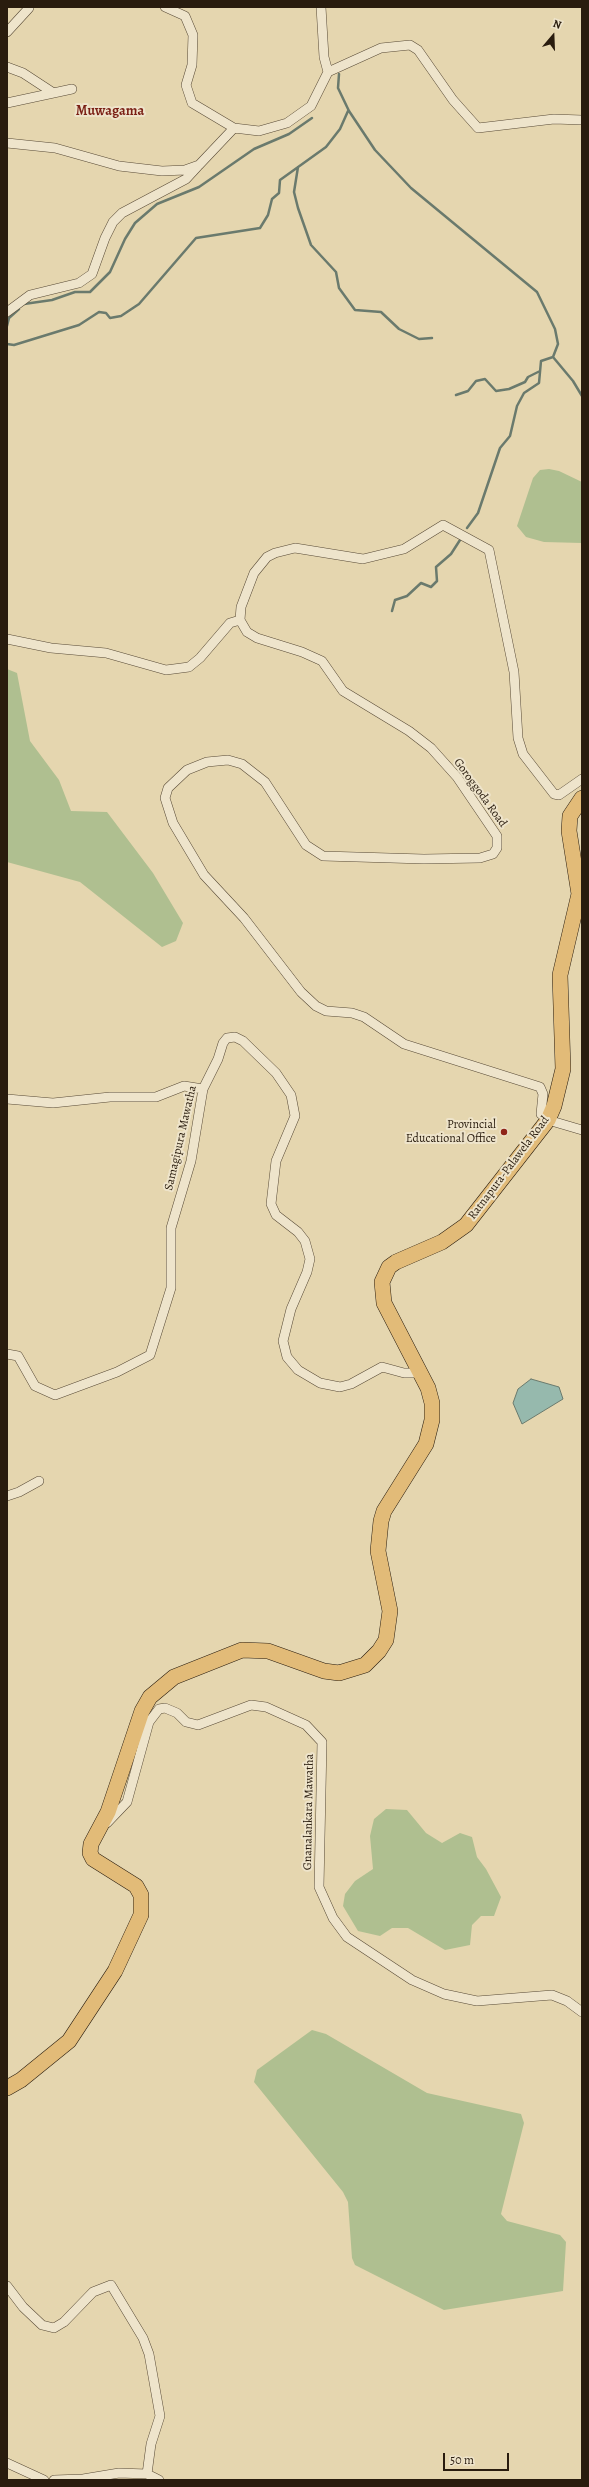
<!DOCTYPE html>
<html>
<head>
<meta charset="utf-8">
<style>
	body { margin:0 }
	#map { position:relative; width:589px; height:2487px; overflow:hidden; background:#e5d6af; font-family:Alegreya,serif }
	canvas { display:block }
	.frame { position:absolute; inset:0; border:8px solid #291c0e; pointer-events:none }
	.north { position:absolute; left:533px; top:16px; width:40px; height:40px; -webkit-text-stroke:3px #eee4cb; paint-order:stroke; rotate:19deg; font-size:11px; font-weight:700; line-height:16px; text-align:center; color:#291c0e }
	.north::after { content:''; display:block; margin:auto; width:14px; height:18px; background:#291c0e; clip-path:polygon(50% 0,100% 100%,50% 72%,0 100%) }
	.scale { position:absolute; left:443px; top:2453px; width:66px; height:18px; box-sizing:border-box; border:2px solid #291c0e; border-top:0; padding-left:5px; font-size:12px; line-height:14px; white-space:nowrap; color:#291c0e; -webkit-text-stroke:3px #eee4cb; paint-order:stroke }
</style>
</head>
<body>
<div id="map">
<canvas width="589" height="2487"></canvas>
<div class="frame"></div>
<div class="north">N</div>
<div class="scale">50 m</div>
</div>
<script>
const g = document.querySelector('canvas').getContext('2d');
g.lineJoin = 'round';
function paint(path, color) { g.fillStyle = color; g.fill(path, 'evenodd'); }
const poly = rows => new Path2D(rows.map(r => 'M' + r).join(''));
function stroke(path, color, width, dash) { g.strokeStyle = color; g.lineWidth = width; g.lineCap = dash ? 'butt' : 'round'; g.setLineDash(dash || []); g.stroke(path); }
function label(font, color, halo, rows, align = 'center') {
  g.font = font + ' Alegreya,serif'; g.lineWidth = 4; g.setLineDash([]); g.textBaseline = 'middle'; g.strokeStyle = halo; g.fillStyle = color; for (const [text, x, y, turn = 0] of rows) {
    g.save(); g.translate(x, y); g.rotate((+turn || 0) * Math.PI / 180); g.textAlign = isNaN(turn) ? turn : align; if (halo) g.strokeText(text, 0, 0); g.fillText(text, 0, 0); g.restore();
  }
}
const green = poly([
	[549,469,559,471,582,482,582,543,544,542,526,537,517,526,533,478,540,470],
	[7,669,17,673,30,741,59,780,71,811,107,812,153,873,183,923,176,941,162,947,80,882,7,862],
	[386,1809,407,1810,426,1833,442,1843,460,1833,472,1837,477,1857,486,1869,501,1897,494,1916,481,1916,472,1925,470,1945,445,1950,408,1928,392,1928,380,1936,358,1931,343,1906,345,1894,355,1881,373,1869,370,1836,374,1819],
	[312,2030,326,2034,427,2093,521,2114,524,2123,501,2214,507,2221,560,2235,566,2242,563,2291,444,2310,355,2265,352,2258,348,2202,343,2192,254,2082,257,2070]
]);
const water = poly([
	[531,1379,559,1387,563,1399,522,1424,513,1403,518,1389,531,1379]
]);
const stream = poly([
	[339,74,338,88,349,111,375,150,411,188,537,292,555,329,558,344,553,357,541,361,539,383,524,393,517,406,510,436,500,448,478,513,467,528],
	[298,167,294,192,298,208,311,245,336,272,339,288,355,310,381,312,399,329,419,339,432,338],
	[24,304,52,300,75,292,90,292,110,272,125,239,135,223,157,204,199,187,254,149,289,134,312,118],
	[7,326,9,318,19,309],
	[7,344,14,345,79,325,99,312,106,313,110,318,121,316,139,304,196,238,260,228,268,215,272,199,279,193,280,180,326,147,340,129,348,111],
	[553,357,573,381,582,396],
	[456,395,468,391,476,381,485,379,496,391,509,389,525,382,528,377,540,371],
	[392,611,395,600,407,596,421,583,431,587,437,581,436,567,451,554,460,540]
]);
const minor = poly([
	[165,7,185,16,193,35,192,65,186,85,192,103,234,128],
	[321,7,324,57,328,72],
	[7,32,29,8],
	[7,67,23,73,52,92],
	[7,103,72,89],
	[7,143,55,148,119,166,162,171,185,170,199,165,234,128,259,131,287,123,311,106,328,72,381,48,410,45,418,50,453,100,478,128,554,119,582,120],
	[7,312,30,295,79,283,92,274,105,238,113,222,122,213,186,179,198,166],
	[7,639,51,648,106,653,166,670,189,667,200,658,230,623,240,620],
	[7,1099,53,1103,110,1097,156,1097,184,1086,203,1089],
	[549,1117,541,1114,543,1094,540,1087,404,1044,364,1017,352,1013,326,1011,316,1006,301,992,244,918,204,875,173,823,165,798,168,788,187,770,207,762,228,760,242,764,265,782,306,845,323,856,424,859,480,858,493,854,497,848,497,836,457,777,431,748,409,731,343,691,322,661,302,652,257,638,247,632,240,620,241,607,254,573,267,557,275,553,295,548,363,559,404,549,443,525,489,550,514,672,518,738,523,754,554,794,559,795,582,779],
	[548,1120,582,1130],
	[7,1354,18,1356,35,1386,55,1395,117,1372,150,1355,171,1288,171,1228,191,1161,203,1089,218,1059,223,1043,227,1038,235,1037,243,1041,276,1073,291,1095,295,1116,276,1161,271,1204,276,1215,298,1232,305,1241,310,1259,307,1272,291,1309,283,1341,287,1357,298,1370,320,1383,340,1387,351,1384,382,1367,404,1373,418,1373],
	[7,1496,19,1492,39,1481],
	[107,1823,127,1802,149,1722,159,1709,165,1708,177,1713,186,1722,198,1725,251,1705,266,1707,306,1725,322,1742,319,1887,333,1918,347,1937,412,1980,444,1994,477,2001,552,1995,567,2001,582,2012],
	[7,2286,23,2307,42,2325,54,2328,64,2322,93,2292,111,2285,143,2338,149,2354,160,2416,151,2444,147,2474],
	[7,2463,44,2480],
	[54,2480,83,2479,119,2473,147,2474,159,2480]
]);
const primary = poly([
	[7,2088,21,2080,69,2041,115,1971,141,1915,141,1895,136,1886,93,1859,90,1853,91,1844,108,1812,142,1711,150,1697,174,1677,242,1650,268,1651,324,1671,339,1673,365,1665,379,1651,386,1640,390,1611,378,1551,381,1521,384,1511,426,1444,432,1420,432,1403,428,1388,384,1303,382,1282,389,1267,396,1262,442,1242,466,1225,548,1120,554,1106,563,1069,560,975,579,894,569,831,570,816,582,798]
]);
const markers = [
	[504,1132,4,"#8f2418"]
];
const streetNames = [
	["Goroggoda Road",480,793,54],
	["Samagipura Mawatha",181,1138,-77],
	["Ratnapura-Palawela Road",509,1168,-53],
	["Gnanalankara Mawatha",309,1812,-89]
];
const poiNames = [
	["Provincial",496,1125],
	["Educational Office",496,1139]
];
const quarterNames = [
	["Muwagama",110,112]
];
paint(green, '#afbf90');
paint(water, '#96b9ad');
stroke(water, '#6a7a6d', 1);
stroke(stream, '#6a7a6d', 2.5);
stroke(minor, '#584a36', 10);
stroke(primary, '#291c0e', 16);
stroke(minor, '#eee4cb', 9);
stroke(primary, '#e2bb78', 15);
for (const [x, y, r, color] of markers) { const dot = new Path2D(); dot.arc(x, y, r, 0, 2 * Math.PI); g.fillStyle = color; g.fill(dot); stroke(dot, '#eee4cb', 1.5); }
label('12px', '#291c0e', '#eee4cb', streetNames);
label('12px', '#291c0e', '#eee4cb', poiNames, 'right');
label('bold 14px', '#7a1f14', '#eee4cb', quarterNames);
</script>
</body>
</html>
